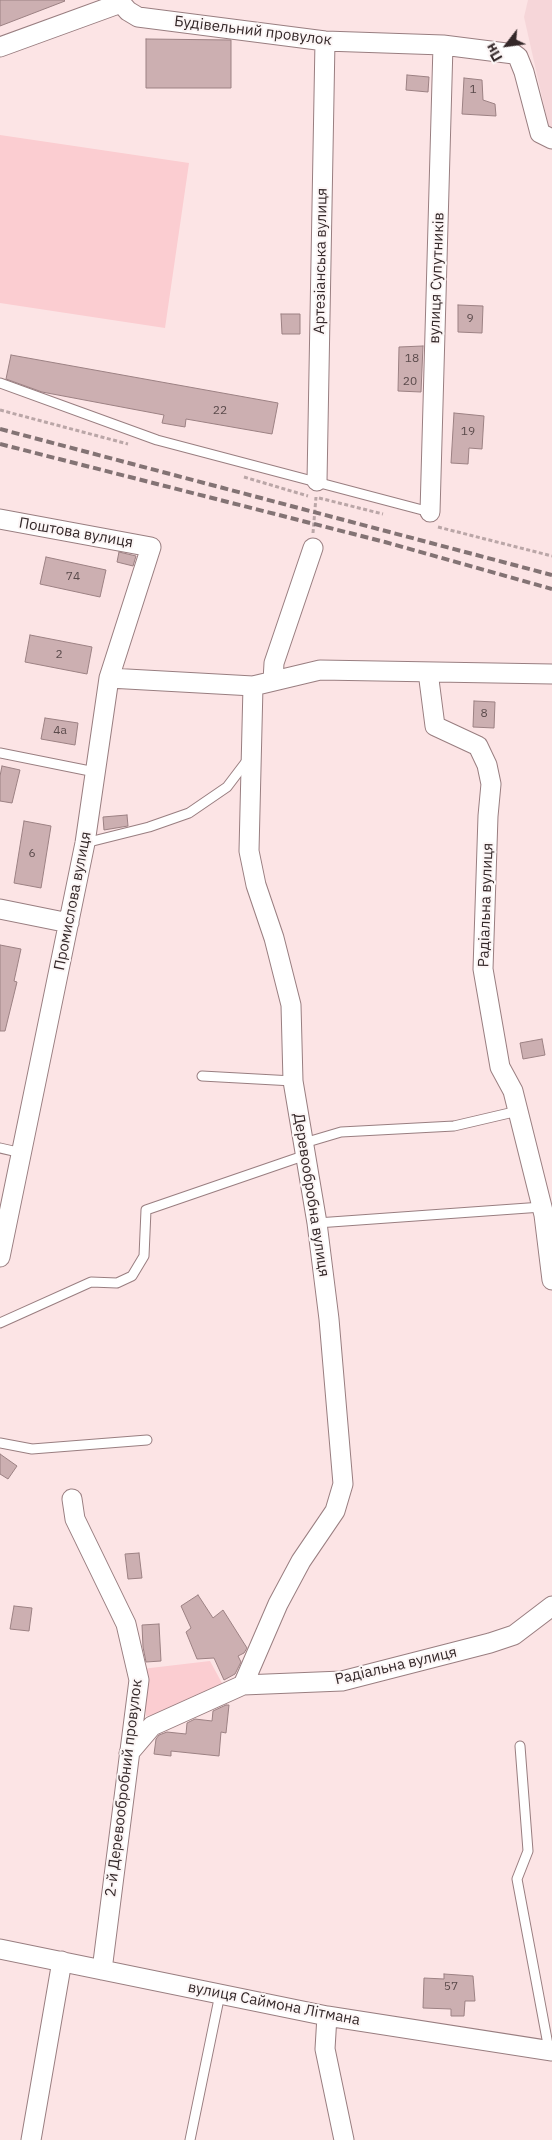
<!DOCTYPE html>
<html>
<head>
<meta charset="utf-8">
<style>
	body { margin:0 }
	#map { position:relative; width:552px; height:2140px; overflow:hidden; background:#fce4e5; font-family:"IBM Plex Sans",sans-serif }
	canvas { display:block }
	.north { position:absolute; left:482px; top:20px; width:50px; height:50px; -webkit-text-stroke:4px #fcf6f6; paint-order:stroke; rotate:240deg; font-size:14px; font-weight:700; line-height:20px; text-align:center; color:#342829 }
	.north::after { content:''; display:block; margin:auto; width:18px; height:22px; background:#342829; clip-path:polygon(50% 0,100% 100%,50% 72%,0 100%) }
</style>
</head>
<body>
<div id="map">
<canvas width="552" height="2140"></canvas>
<div class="north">Пн</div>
</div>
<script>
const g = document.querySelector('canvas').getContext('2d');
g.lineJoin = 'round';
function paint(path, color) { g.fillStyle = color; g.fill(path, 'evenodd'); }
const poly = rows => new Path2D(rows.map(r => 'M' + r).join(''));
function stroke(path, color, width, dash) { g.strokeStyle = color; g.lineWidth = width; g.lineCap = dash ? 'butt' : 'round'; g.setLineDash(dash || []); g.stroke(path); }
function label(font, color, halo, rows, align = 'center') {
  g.font = font + ' "IBM Plex Sans",sans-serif'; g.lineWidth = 4; g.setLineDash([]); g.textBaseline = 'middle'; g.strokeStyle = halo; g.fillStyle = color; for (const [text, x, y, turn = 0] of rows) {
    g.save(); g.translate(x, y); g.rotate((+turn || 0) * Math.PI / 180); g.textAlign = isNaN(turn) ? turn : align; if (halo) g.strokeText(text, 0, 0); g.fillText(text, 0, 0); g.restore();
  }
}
const built = poly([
	[528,0,552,0,552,129,549,128,524,17]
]);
const green = poly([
	[0,135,189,163,165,328,0,303],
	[210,1661,223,1685,165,1713,146,1716,142,1669]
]);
const building = poly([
	[0,0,64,0,65,1,0,26,0,0],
	[146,39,231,40,231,88,146,88,146,39],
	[407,75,429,77,428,92,406,90,407,75],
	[464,78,482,80,483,100,495,104,496,116,462,114,464,78],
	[458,305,483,306,482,333,458,332,458,305],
	[281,314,300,314,300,334,282,334,281,314],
	[423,346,421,392,398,391,399,347,423,346],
	[11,355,278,403,272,434,186,419,185,427,162,423,164,415,42,392,6,379,11,355],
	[454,413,484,416,482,449,469,448,468,464,451,463,454,413],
	[119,552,136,556,133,566,117,562,119,552],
	[46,557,106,570,100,597,40,584,46,557],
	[30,635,92,647,87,674,25,662,30,635],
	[474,701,495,702,494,728,473,727,474,701],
	[45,718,78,723,75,745,41,739,45,718],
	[2,766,20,770,12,803,0,801,0,776,2,766],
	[127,815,128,826,104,830,103,817,127,815],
	[24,821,51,826,41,888,14,883,24,821],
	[0,945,21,949,14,981,17,982,5,1031,0,1031,0,945],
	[542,1039,545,1055,523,1059,520,1043,542,1039],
	[0,1454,17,1466,8,1479,0,1474,0,1454],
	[139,1553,142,1578,128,1579,125,1554,139,1553],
	[198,1595,213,1618,223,1610,247,1648,244,1653,238,1656,241,1662,235,1674,224,1680,214,1658,197,1659,186,1632,191,1628,181,1606,198,1595],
	[14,1606,32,1608,29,1631,10,1629,14,1606],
	[159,1624,161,1661,146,1662,143,1647,142,1625,159,1624],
	[226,1705,229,1705,226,1733,221,1732,219,1756,171,1751,171,1756,154,1754,156,1739,159,1735,167,1732,186,1734,187,1723,195,1719,212,1721,213,1711,226,1705],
	[444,1974,473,1976,475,2001,465,2001,464,2016,451,2016,451,2009,423,2008,424,1978,444,1979,444,1974]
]);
const path = poly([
	[0,410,128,444],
	[244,477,308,496],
	[319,498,383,514],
	[438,527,552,556],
	[313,533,316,497]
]);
const service = poly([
	[0,383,157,440,430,512],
	[0,753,95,772],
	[85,843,149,827,189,813,227,787,249,758],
	[202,1076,293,1081],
	[304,1143,341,1132,454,1126,518,1111],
	[0,1148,22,1153],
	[317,1223,542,1207],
	[0,1323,91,1282,117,1283,132,1276,144,1256,146,1210,306,1155],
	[0,1443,32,1449,147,1440],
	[520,1746,528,1851,517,1879,549,2050],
	[190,2140,220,1994]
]);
const minor = poly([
	[121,3,128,11,138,17,325,41,443,45,514,54,518,57,524,72,540,133,552,139],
	[0,47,121,3],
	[317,481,325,41],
	[430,512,443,45],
	[0,519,151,547,109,678,85,843,0,1257],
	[428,672,435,726,478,746,487,765,491,784,488,816,483,969,500,1067,513,1091,544,1215,552,1280],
	[109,678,253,686,320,670,552,674],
	[273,681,274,663,313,548],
	[0,909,69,923],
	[72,1499,75,1519,126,1624,139,1680,102,1970],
	[243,1685,278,1604,301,1561,335,1511,343,1484,329,1319,317,1223,293,1081,291,1005,274,938,256,885,249,851,253,686],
	[129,1753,152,1726,243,1685,342,1681,490,1643,514,1635,552,1606],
	[0,1949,327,2016,552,2051],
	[327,2016,325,2049,344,2140],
	[31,2140,62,1961]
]);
const rail = poly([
	[0,429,552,575],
	[0,444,385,542,552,589]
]);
const numberNames = [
	["1",473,90],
	["9",470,319],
	["18",412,359],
	["20",410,382],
	["22",220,411],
	["19",468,432],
	["74",73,577],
	["2",59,655],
	["8",484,714],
	["4а",60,731],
	["6",32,854],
	["57",451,1987]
];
const streetNames = [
	["Будівельний провулок",253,31,7],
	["Артезіанська вулиця",321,261,-89],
	["вулиця Супутників",437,278,-88],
	["Поштова вулиця",76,533,10],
	["Промислова вулиця",73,901,-79],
	["Радіальна вулиця",486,905,-88],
	["Деревообробна вулиця",311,1195,81],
	["Радіальна вулиця",396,1666,-13],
	["2-й Деревообробний провулок",124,1788,-83],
	["вулиця Саймона Літмана",274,2004,11]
];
paint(built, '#f6d6d9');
paint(green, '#fbcdd1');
paint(building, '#ccafb1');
stroke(building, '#9c8183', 1);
stroke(service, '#997e80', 11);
stroke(minor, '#997e80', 21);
stroke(path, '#baa6a7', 3, [4, 2.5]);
stroke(service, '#fff', 9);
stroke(minor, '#fff', 19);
stroke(rail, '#837374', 4, [8, 4]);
label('12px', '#5a4a4b', null, numberNames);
label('15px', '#342829', '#fcf6f6', streetNames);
</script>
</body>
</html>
